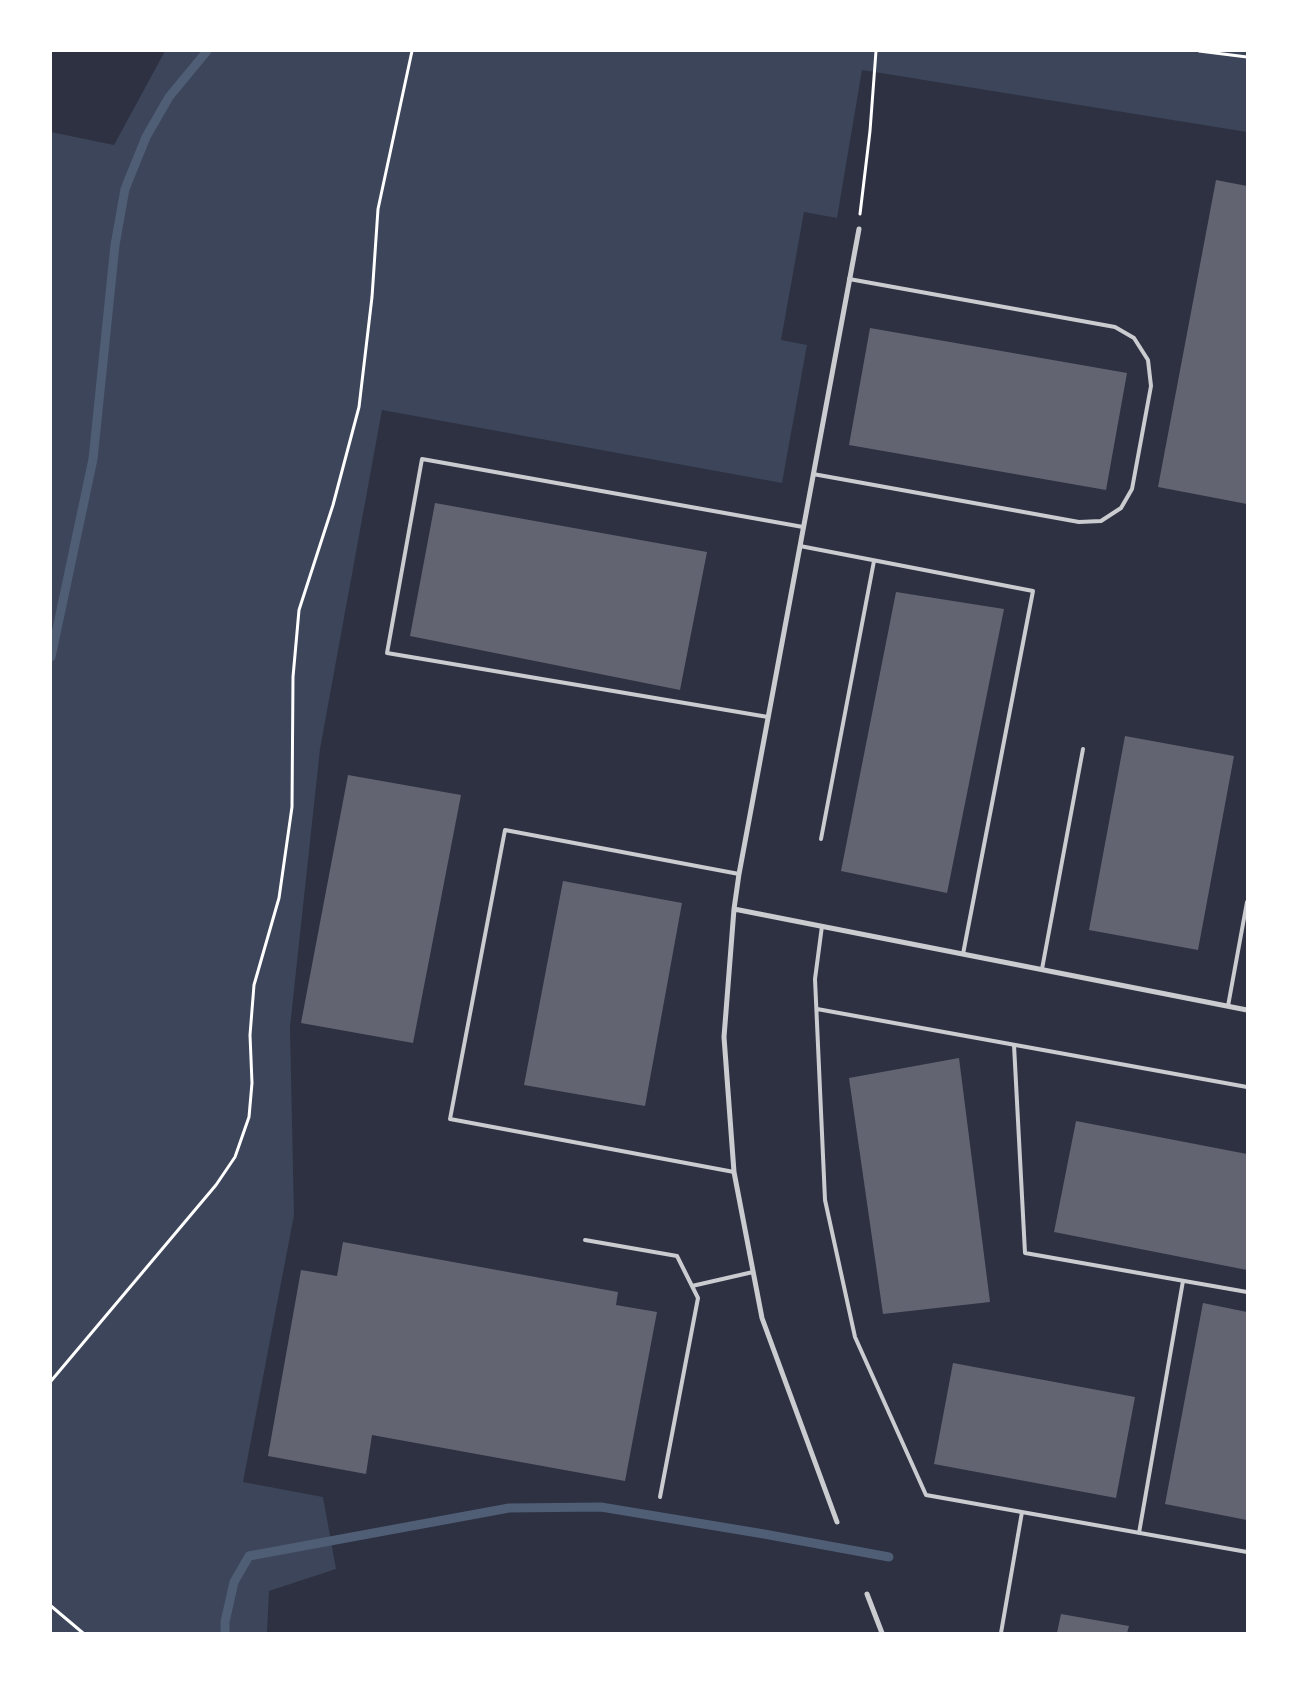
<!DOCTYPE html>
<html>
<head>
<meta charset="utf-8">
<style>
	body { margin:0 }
	#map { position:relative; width:1298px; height:1684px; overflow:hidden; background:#2d3142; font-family:"Space Grotesk",sans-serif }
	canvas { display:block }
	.frame { position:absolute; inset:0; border:52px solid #fff; pointer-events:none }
</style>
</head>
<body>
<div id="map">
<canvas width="1298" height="1684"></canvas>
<div class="frame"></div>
</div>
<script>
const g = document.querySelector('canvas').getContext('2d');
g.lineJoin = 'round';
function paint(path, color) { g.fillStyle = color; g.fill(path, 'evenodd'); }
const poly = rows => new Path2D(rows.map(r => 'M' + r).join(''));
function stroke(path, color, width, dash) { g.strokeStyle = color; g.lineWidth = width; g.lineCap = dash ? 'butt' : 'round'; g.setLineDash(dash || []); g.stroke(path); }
const green = poly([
	[165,51,1247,51,1247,132,862,70,837,218,804,212,781,340,807,345,782,483,382,410,320,749,290,1027,294,1215,243,1482,323,1497,336,1569,269,1591,267,1633,51,1633,51,132,114,145]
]);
const stream = poly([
	[51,657,93,459,115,245,125,189,146,137,169,97,207,51],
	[225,1633,225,1622,234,1582,249,1556,509,1508,601,1507,764,1534,889,1557]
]);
const building = poly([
	[1216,180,1247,186,1247,504,1158,487],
	[870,328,1127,373,1106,490,849,445],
	[435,503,707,552,680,690,410,636],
	[896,592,1004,609,947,893,841,871],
	[1125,736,1234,756,1198,950,1089,930],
	[348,775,461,795,413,1043,301,1023],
	[563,881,682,903,645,1106,524,1085],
	[959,1058,990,1302,883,1314,849,1078],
	[1076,1121,1247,1154,1247,1270,1054,1232],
	[343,1242,618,1292,616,1305,657,1312,625,1481,372,1435,366,1474,268,1456,301,1270,337,1276],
	[1203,1303,1247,1312,1247,1520,1165,1504],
	[953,1363,1135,1397,1116,1498,934,1464],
	[1061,1614,1129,1626,1127,1633,1057,1633]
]);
const path = poly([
	[1199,51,1247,57],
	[860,214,870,131,876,51],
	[51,1381,216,1185,235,1157,249,1117,252,1083,250,1035,254,985,279,898,292,807,293,677,299,610,333,505,359,407,372,297,378,209,412,51],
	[51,1606,83,1633]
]);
const service = poly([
	[813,474,1079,522,1101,521,1121,508,1132,489,1151,386,1148,360,1134,338,1115,327,849,279],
	[800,546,1033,591,963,954],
	[768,717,387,653,422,459,803,527],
	[821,839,874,561],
	[822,926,815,979,825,1200,855,1337,926,1495,1247,1552],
	[1042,969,1083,749],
	[1228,1006,1247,902],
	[817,1009,1247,1087],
	[1014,1045,1025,1253,1247,1292],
	[734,1172,450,1119,505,830,739,874],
	[585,1240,677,1256,698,1298,660,1497],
	[692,1286,753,1272],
	[1139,1533,1183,1281],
	[1001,1633,1022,1512]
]);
const minor = poly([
	[734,909,1247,1010],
	[837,1522,762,1318,734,1172,724,1037,734,909,739,874,859,229],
	[867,1594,882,1633]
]);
paint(green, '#3c4559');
stroke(stream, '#4f5d75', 9);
paint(building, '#626471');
stroke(path, '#fff', 3);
stroke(service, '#caccd0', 4);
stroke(minor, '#caccd0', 5);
</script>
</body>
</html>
